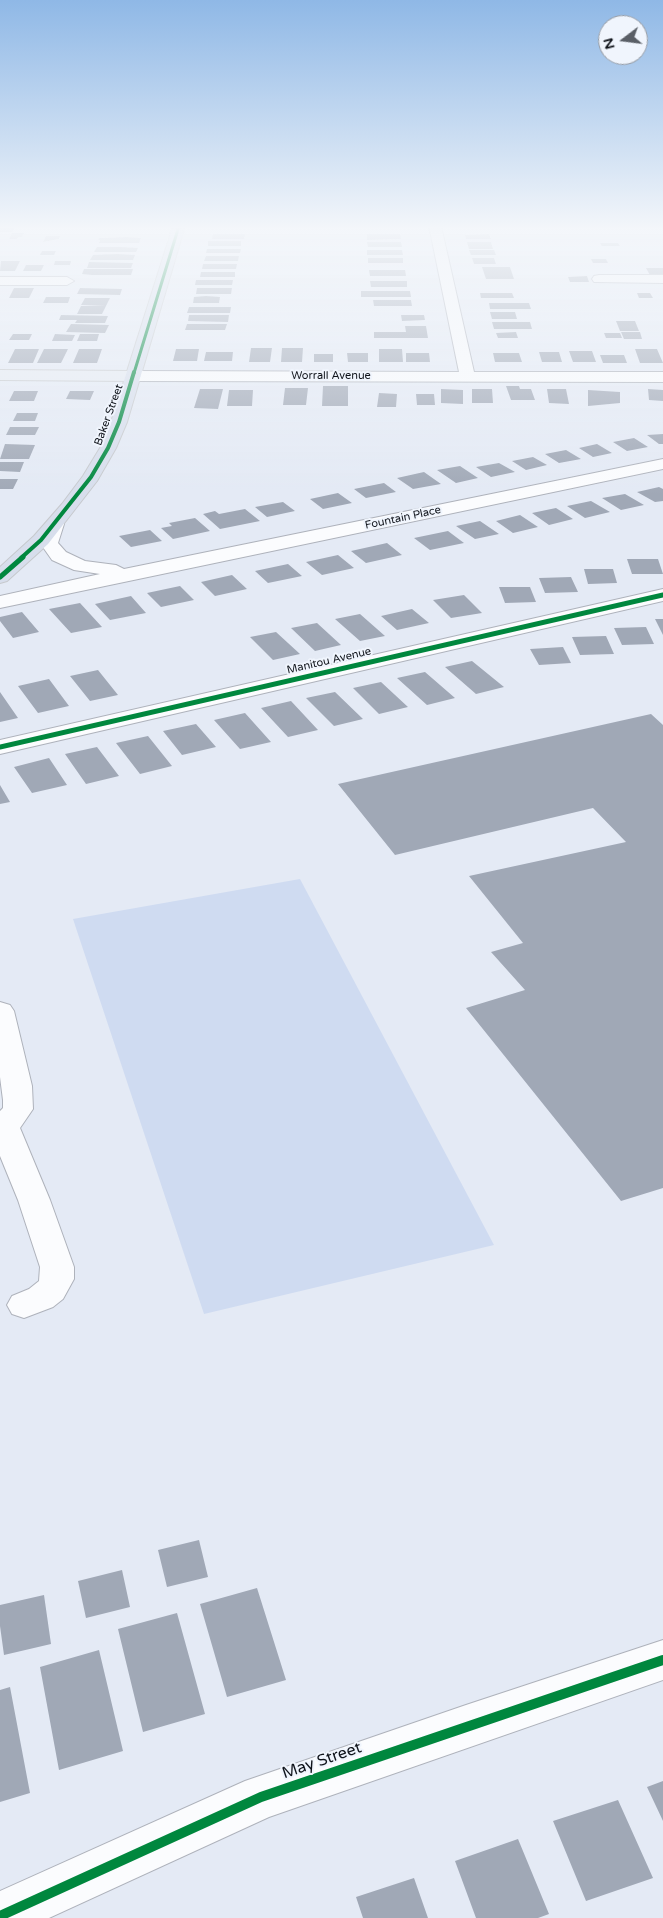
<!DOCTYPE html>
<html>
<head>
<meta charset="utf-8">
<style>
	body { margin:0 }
	#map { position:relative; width:663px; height:1918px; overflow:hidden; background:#e4eaf5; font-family:"Varela Round",sans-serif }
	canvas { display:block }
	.north { position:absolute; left:598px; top:15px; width:50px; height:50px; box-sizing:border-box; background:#f0f5fd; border:1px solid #969ba3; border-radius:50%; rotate:255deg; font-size:14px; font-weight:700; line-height:20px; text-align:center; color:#10141b }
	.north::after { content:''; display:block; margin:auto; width:18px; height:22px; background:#5a5f67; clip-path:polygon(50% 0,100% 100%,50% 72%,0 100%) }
</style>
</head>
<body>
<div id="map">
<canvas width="663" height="1918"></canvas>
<div class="north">N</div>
</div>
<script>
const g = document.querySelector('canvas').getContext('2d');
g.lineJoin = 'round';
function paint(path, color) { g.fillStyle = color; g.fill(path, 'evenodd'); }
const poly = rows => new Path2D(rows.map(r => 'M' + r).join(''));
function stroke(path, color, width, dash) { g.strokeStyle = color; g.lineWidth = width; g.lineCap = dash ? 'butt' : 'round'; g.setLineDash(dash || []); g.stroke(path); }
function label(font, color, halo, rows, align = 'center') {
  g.font = font + ' "Varela Round",sans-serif'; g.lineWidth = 4; g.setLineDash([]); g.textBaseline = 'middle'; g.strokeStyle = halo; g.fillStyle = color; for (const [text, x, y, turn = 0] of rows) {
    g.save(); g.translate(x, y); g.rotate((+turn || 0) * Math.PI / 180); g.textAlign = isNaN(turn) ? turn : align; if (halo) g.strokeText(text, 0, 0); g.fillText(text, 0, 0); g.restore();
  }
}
const green = poly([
	[300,879,494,1245,204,1314,73,919]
]);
const building = poly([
	[0,228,14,228,12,232,0,232],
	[12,233,24,233,22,237,18,237,17,239,9,239],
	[213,234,245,234,244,239,212,239],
	[367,234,400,234,401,239,367,240],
	[489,234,491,239,466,239,465,235],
	[46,236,60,236,59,239,43,242],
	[127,237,141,238,139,243,99,243,100,240,98,240,99,238],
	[208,241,241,241,241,246,208,246],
	[367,242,401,242,402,247,368,247],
	[467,242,491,242,493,249,469,249],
	[600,243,618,243,620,246,602,246],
	[97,247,122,247,138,248,136,252,94,252],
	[207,249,241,249,240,253,206,253],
	[367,250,402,250,403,255,367,255],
	[469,250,494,250,496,255,471,255],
	[42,251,56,251,54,255,40,255],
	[93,255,117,254,135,255,133,260,90,260],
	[206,256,239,256,238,261,204,261],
	[368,258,403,258,403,263,368,263],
	[472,258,494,258,496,264,474,264],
	[591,259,606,259,608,263,593,263],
	[1,261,20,261,15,271,0,271],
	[55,261,71,261,70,265,54,265],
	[89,262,133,263,131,268,87,268],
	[203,264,237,264,236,269,202,269],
	[26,265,44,265,41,271,23,271],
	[482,267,510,267,514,279,486,279],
	[646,268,663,268,663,275,650,275],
	[84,269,133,269,131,275,92,275,82,274],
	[369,270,405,270,406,276,370,276],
	[201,272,235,272,235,277,200,277],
	[587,276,589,282,570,282,568,277],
	[196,280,233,280,232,285,195,285],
	[370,281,407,281,407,287,371,287],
	[14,288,34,288,29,298,9,298],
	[80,288,122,289,120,295,77,294],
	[197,288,232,288,231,294,196,294],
	[361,291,410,291,411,297,361,297],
	[480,293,512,293,514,298,481,298],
	[637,293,650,293,653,298,639,298],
	[46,297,70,297,68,303,43,303],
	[194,297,206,296,220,297,219,303,193,303],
	[85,298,110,298,106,306,81,305],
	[373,300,411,300,412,306,374,306],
	[489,303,529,303,531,309,490,309],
	[81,306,106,306,102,314,77,314],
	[189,307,231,307,230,313,187,313],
	[490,312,515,312,517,319,492,319],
	[61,315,108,316,105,323,75,323,77,320,59,320],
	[189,315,229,315,228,322,188,321],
	[401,315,424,315,425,320,402,321],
	[616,321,635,321,639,331,620,331],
	[492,322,530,322,532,329,494,329],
	[71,324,109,325,105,333,66,332],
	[187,324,227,324,225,330,185,330],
	[405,326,426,326,428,338,374,338,374,332,406,332],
	[516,332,518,338,498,338,496,333],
	[621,332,640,332,642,339,624,339],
	[604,333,620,333,622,338,606,338],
	[13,334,32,334,29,340,9,340],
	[55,334,75,335,72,341,52,341],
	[80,334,99,334,97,341,77,341],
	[251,348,272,348,270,362,249,362],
	[282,348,303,348,302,362,281,362],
	[15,349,39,349,33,363,8,363],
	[44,349,68,349,61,363,37,363],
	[79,349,102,349,97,363,73,363],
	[176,349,199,349,197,361,173,361],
	[379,349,402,349,403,362,379,362],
	[635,349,657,349,663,363,640,363],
	[569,351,592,351,596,362,573,362],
	[206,352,233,352,232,361,204,361],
	[539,352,559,352,562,362,542,362],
	[347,353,368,353,368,362,348,362],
	[406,353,429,353,430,362,406,362],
	[493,353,519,353,522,362,495,362],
	[314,354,333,354,333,362,314,362],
	[600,355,624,355,627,363,603,363],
	[323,386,348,386,348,406,322,406],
	[506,386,519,386,520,389,531,389,535,400,511,400],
	[285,388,308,388,306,405,283,405],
	[200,389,223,389,218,409,194,408],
	[441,389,463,390,463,404,441,403],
	[472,389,492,389,493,403,472,403],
	[547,389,566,389,569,404,549,403],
	[648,389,663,390,663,401,649,400],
	[229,390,253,390,252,406,227,406],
	[588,390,620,392,620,403,588,406],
	[14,391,38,391,34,401,9,401],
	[70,391,94,391,90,400,66,399],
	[379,393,397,394,396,407,377,407],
	[416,394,434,394,435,405,417,405],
	[17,413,38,413,35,421,13,421],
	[10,427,39,427,35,435,6,435],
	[663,434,663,444,659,444,647,435],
	[634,438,648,447,627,451,613,442],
	[5,444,35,445,29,459,0,459],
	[597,444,612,453,593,457,579,448],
	[566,450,581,459,559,463,545,454],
	[533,457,547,465,526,470,512,461],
	[0,462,24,462,20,472,0,471],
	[499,463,515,472,491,477,476,467],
	[460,466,478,478,456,483,437,470],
	[424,472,441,484,413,489,397,478],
	[0,479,18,479,13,489,0,489],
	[384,483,396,492,366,498,354,489],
	[659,487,663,489,663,501,655,502,637,492],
	[338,493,352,503,323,509,310,499],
	[625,494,644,505,621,510,602,498],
	[591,501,610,512,585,518,567,506],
	[283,502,295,511,267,517,255,507],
	[556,508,573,519,549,525,532,513],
	[245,509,260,521,220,529,203,514,215,511,219,514],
	[520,515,538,527,513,533,496,521],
	[195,518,210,531,173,539,161,528,172,526,169,523],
	[480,521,499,534,475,539,456,526],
	[150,530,162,541,131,547,119,536],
	[448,531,464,543,430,550,414,538],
	[387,543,402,555,366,563,351,551],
	[338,555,354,568,322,575,306,562],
	[627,559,658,559,663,574,632,574],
	[288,564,302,576,268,583,255,571],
	[584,569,613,569,617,583,588,584],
	[232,575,247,589,215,596,201,582],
	[571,577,578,592,545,593,539,578],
	[180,586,194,600,161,607,147,593],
	[499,587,530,587,536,602,505,603],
	[464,595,482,613,451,618,433,600],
	[131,596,146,613,110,620,95,604],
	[80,603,102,627,71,633,49,609],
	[412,609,429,623,397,630,381,616],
	[22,612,39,632,13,638,0,621,0,617],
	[360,614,385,636,360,641,335,619],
	[655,619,663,619,663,635],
	[317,623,341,645,315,651,291,628],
	[646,627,654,644,622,645,614,628],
	[276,632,300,654,273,660,250,637],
	[606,636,614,654,580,655,572,637],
	[563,647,571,663,539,665,530,649],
	[472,661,504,687,476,694,445,667],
	[98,670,118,695,90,701,70,676],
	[425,672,455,698,427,705,397,678],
	[49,679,69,706,38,713,18,686],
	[381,682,408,707,379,714,353,688],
	[0,692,18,718,0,722],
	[335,692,363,719,334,726,306,698],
	[291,701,318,730,288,737,261,708],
	[245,713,271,742,240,749,214,720],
	[651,714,663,725,663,1188,621,1201,466,1008,525,990,491,952,523,943,469,876,626,842,593,808,395,855,338,784],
	[196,724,216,747,182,755,163,731],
	[148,736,172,766,140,774,116,743],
	[97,747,119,776,86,784,65,754],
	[49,758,67,785,32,793,14,767],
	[0,785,10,802,0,804],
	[199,1540,208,1577,167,1587,158,1550],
	[122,1570,130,1607,86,1618,78,1581],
	[257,1588,286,1680,227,1697,200,1604],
	[44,1595,51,1644,4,1655,0,1626,0,1605],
	[177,1613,205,1714,143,1732,118,1629],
	[99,1650,123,1751,59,1770,40,1667],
	[10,1687,30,1793,0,1802,0,1690],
	[663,1781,663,1821,647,1787],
	[618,1800,653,1878,586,1901,553,1821],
	[518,1839,549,1914,538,1918,476,1918,455,1861],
	[414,1878,428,1918,363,1918,356,1897]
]);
const minor = poly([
	[429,226,441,226,474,372,663,372,663,382,133,381,128,379,125,376,128,373,133,371,459,372,429,226],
	[599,275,663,275,663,283,594,282,592,279,594,276,599,275],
	[0,277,67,277,74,281,67,285,0,285,0,277],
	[663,459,663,469,0,608,0,596,100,574,74,570,52,560,40,543,46,524,49,520,55,519,61,520,64,524,58,543,66,552,85,561,116,565,124,569,663,459],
	[663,589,663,601,0,754,0,740,663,589],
	[0,1002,10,1005,14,1011,32,1086,33,1109,20,1128,50,1200,74,1267,74,1279,63,1299,53,1307,24,1318,12,1314,7,1305,12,1296,29,1289,39,1281,40,1267,18,1200,0,1156,0,1111,3,1108,3,1100,0,1077,0,1002],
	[663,1640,663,1680,269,1817,49,1918,0,1918,0,1891,245,1781,466,1705,663,1640]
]);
const major = poly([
	[0,370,133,371,138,373,141,376,138,379,133,381,0,380,0,370]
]);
const highway = poly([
	[173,226,185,226,127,422,116,448,97,481,48,544,7,581,0,583,0,567,34,536,62,504,83,476,100,448,111,422,173,226]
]);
const cyclewayFar3 = poly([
	[134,373,179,226]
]);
const cyclewayFar2 = poly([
	[21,558,41,540,91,477,108,448,119,422,134,372]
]);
const cyclewayFar1 = poly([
	[0,577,23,557],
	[0,747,663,595]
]);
const cycleway = poly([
	[0,1916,261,1797,663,1660]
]);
const farStreetnames = [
	["Worrall Avenue",331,376],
	["Baker Street",109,415,-70],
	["Fountain Place",403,518,-12],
	["Manitou Avenue",329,661,-13]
];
const nearStreetnames = [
	["May Street",322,1761,-19]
];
paint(green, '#cfdbf1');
paint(building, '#a0a8b6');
stroke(minor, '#aeb2bb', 2);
stroke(major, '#c6c9cd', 2);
stroke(highway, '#c6c9cd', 2);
paint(minor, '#fbfcfe');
paint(major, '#e6ebf3');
paint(highway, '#d7deec');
stroke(cyclewayFar3, '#00873e', 3);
stroke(cyclewayFar2, '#00873e', 4);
stroke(cyclewayFar1, '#00873e', 5);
stroke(cycleway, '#00873e', 10);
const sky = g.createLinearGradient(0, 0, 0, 495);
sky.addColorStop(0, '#8fb8e6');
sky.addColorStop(0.46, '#f3f6fa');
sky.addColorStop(1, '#f3f6fa00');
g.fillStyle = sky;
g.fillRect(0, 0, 663, 495);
label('11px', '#10141b', '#f0f5fd', farStreetnames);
label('16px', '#10141b', '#f0f5fd', nearStreetnames);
</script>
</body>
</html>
